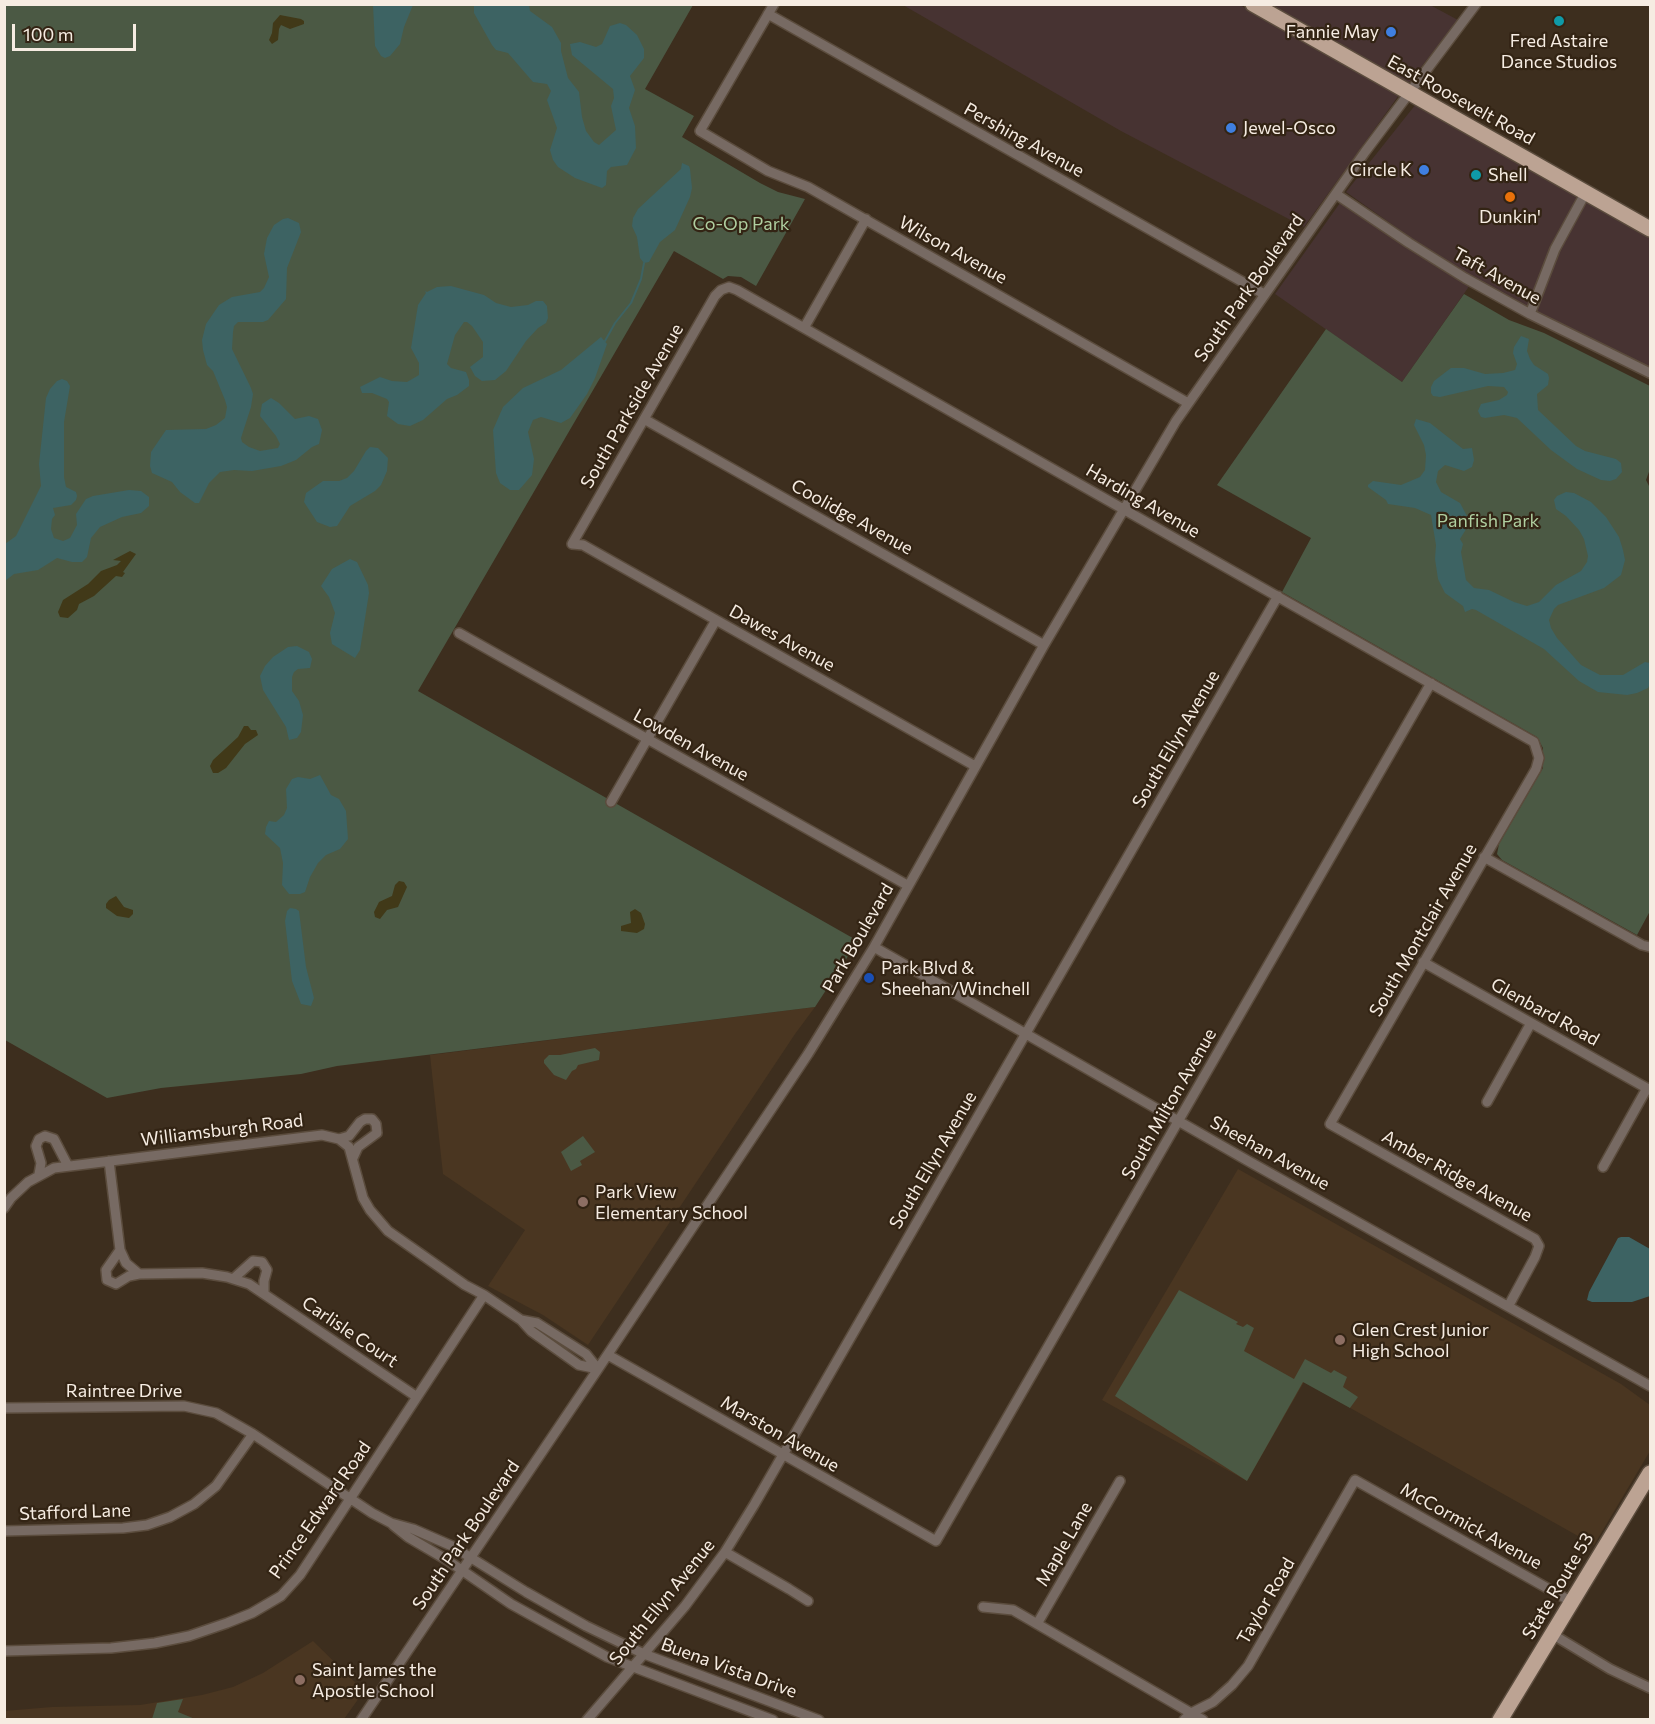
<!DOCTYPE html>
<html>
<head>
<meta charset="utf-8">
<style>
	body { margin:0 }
	#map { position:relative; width:1655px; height:1724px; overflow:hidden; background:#3d2e1e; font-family:Commissioner,sans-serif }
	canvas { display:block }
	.frame { position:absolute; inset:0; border:6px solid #f6ece2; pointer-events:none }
	.scale { position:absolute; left:12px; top:24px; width:124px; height:27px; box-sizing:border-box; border:3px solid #f6ece2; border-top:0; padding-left:8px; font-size:18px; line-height:21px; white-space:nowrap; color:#f6ece2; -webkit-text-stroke:4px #332414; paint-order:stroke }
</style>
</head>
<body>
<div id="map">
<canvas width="1655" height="1724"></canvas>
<div class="frame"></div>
<div class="scale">100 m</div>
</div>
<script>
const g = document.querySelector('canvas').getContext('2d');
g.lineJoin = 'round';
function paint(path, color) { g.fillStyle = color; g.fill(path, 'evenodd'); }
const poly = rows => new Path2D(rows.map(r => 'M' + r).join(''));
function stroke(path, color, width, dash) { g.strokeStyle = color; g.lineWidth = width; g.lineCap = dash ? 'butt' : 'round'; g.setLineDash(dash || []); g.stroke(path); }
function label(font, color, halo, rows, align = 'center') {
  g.font = font + ' Commissioner,sans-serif'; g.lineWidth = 4.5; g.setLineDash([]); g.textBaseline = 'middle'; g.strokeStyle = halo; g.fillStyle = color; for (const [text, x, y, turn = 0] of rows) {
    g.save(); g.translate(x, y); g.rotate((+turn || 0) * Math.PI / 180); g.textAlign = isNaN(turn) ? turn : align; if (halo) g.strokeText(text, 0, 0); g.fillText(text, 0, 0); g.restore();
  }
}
const commercial = poly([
	[903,5,1240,5,1399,95,1304,227,1121,131],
	[1265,5,1430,5,1458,20,1407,85],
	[1416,104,1650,237,1650,367,1512,300,1441,259,1346,192],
	[1340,203,1399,242,1470,285,1402,382,1275,294]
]);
const built = poly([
	[815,1007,795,1034,588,1345,543,1315,488,1286,525,1230,443,1174,430,1055],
	[1238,1169,1621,1384,1650,1405,1650,1451,1594,1545,1304,1382,1247,1481,1102,1400],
	[313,1641,364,1691,344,1719,5,1720,4,1711,52,1707,140,1705,202,1695,233,1687,263,1673]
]);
const green = poly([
	[5,5,693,5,645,89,694,116,682,137,760,183,778,192,805,199,756,286,741,277,728,276,723,279,674,251,418,691,858,941,815,1007,337,1066,301,1074,161,1088,107,1098,5,1040],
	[1464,294,1509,320,1544,333,1650,386,1650,469,1646,480,1650,488,1650,911,1637,935,1502,860,1497,854,1499,844,1543,768,1543,748,1537,737,1282,592,1311,538,1217,485,1326,329,1402,382],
	[595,1048,600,1052,599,1060,578,1065,576,1069,572,1071,566,1080,554,1075,544,1063,544,1060,549,1055,560,1055],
	[583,1136,595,1152,580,1161,582,1165,571,1171,561,1152],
	[1179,1290,1238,1322,1236,1324,1243,1327,1247,1324,1254,1328,1244,1351,1294,1379,1305,1359,1331,1373,1334,1370,1347,1377,1343,1387,1358,1397,1350,1408,1303,1382,1247,1481,1115,1396],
	[183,1699,178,1712,195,1719,152,1719,157,1703]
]);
const sand = poly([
	[280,15,301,19,304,21,304,24,290,29,281,25,279,29,278,40,272,44,269,40,272,33,273,23],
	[130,551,136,554,123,572,125,573,122,577,116,576,94,596,79,604,77,610,68,618,60,617,58,612,63,600,88,584,101,571,117,565,121,561,113,560],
	[244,726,248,726,251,730,256,730,258,735,245,744,226,768,218,773,213,773,210,766,213,760,238,737],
	[399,881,404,882,407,887,398,907,387,910,380,919,375,917,374,912,379,902,392,896,395,885],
	[116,896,124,907,133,910,133,914,129,918,117,916,106,908,106,904,109,900],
	[635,909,641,913,645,924,644,929,637,933,621,931,621,926,631,923,630,912]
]);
const water = poly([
	[373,5,413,5,404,27,400,44,390,56,385,58,381,56,375,46],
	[474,5,529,5,530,11,552,27,561,43,561,51,568,78,579,92,582,117,586,131,594,142,599,145,616,130,611,106,614,98,613,89,572,55,570,44,580,42,596,47,602,44,610,26,620,23,626,25,637,35,644,49,644,58,630,76,635,90,629,108,635,126,636,148,627,165,611,167,607,171,606,185,602,188,575,178,558,167,553,160,550,150,557,128,547,100,551,91,547,84,533,82,508,53,496,50,492,45,474,13],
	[682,163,689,166,690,169,692,188,690,197,675,230,660,242,649,262,644,263,640,258,637,237,632,226,633,218,638,209,681,169],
	[288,218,299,223,301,232,287,268,286,299,268,320,263,322,238,322,234,326,233,332,232,349,251,388,253,394,251,407,241,438,242,442,249,447,260,451,278,448,280,444,276,436,260,416,262,404,271,398,279,403,295,419,309,416,318,419,322,430,319,444,312,447,296,460,281,466,252,471,234,470,220,472,209,483,199,503,195,503,180,492,172,482,152,473,150,466,151,452,166,430,206,429,216,425,225,418,227,407,225,400,213,371,207,365,203,350,202,340,206,324,219,305,232,297,260,292,264,288,269,277,264,254,267,238,274,225,283,219],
	[451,286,484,295,496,303,511,307,528,305,536,301,543,301,547,306,548,318,546,323,538,328,526,341,506,371,495,380,482,381,475,376,470,367,483,357,483,342,472,326,467,322,464,322,455,335,447,364,451,368,466,372,469,380,469,386,457,395,447,399,423,420,410,426,398,424,387,416,389,402,387,399,372,393,362,393,360,387,380,377,392,381,407,382,419,375,419,363,411,348,418,305,426,293,425,291,427,292,437,287],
	[1521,336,1529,339,1527,351,1530,359,1534,365,1548,374,1549,378,1548,385,1537,394,1538,410,1576,446,1585,451,1616,459,1621,463,1622,472,1616,479,1610,481,1601,480,1577,469,1551,450,1517,418,1504,415,1485,418,1481,417,1478,411,1481,404,1499,400,1507,395,1508,392,1504,387,1488,386,1440,397,1433,396,1431,393,1431,387,1434,381,1451,368,1464,368,1485,374,1503,373,1515,370,1517,364,1513,353,1514,347],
	[601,337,607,344,595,378,587,394,570,418,561,423,541,417,533,420,528,432,534,459,532,475,519,490,510,490,500,483,496,473,493,430,503,407,523,388,561,370],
	[62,379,67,381,70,386,64,422,64,477,66,487,76,492,77,496,76,500,71,505,53,508,55,515,52,519,51,529,54,538,63,541,70,538,77,525,76,514,86,499,93,496,129,490,141,491,149,497,149,506,141,513,122,517,100,527,91,538,87,557,82,562,72,562,57,558,38,570,14,574,5,581,5,544,16,536,41,486,39,464,46,398,50,389,57,381],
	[1416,419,1430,423,1463,449,1472,448,1474,460,1472,467,1464,471,1445,465,1438,471,1436,482,1441,492,1460,503,1467,516,1468,526,1460,539,1463,544,1461,552,1466,580,1474,588,1489,590,1514,602,1527,606,1539,602,1556,585,1581,571,1587,562,1588,556,1584,539,1579,530,1566,516,1556,509,1554,500,1557,496,1566,492,1574,493,1591,502,1606,517,1619,537,1623,550,1625,560,1621,575,1604,588,1558,605,1554,609,1549,620,1551,628,1557,638,1581,665,1600,675,1623,675,1645,662,1650,663,1650,684,1648,688,1637,693,1627,695,1598,692,1579,681,1544,649,1476,610,1472,609,1465,612,1463,606,1445,593,1438,579,1435,559,1436,545,1431,515,1415,508,1388,504,1386,500,1368,487,1368,485,1373,481,1401,485,1420,477,1425,470,1426,455,1424,445,1414,425],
	[370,447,378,448,388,458,387,471,381,485,375,491,350,506,337,526,330,527,317,522,304,502,306,493,323,481,339,481,347,478,354,471,366,451],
	[350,559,357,562,368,585,369,593,360,650,355,658,332,644,330,633,335,613,329,597,321,586,332,569],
	[297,646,309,652,312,659,310,668,298,669,294,672,292,677,292,691,299,701,303,715,301,732,297,738,289,740,286,727,263,690,260,676,265,666,273,657,288,647],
	[320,775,331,795,339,799,346,811,348,839,340,849,326,855,318,863,310,877,305,892,300,894,289,894,282,885,283,863,280,848,265,834,266,827,269,821,276,822,284,815,287,808,286,789,292,779,298,777,310,779],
	[290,908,296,909,299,911,306,967,314,998,311,1006,301,1004,292,981,285,921,287,911],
	[1621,1237,1629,1237,1650,1249,1650,1296,1632,1302,1592,1302,1587,1300,1589,1292,1618,1238]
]);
const stream = poly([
	[605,341,615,323,631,303,641,279,644,263]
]);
const minor = poly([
	[774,4,700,131,768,171,808,187,1188,403],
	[768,14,1264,294],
	[1336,194,1409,243,1465,278,1530,314,1650,373],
	[1530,314,1555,249,1586,192],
	[804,328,866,219],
	[644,419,1044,645],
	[459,633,907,885],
	[975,766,583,545,572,544,715,296,721,290,729,287,737,290,1534,742,1539,758,1536,769,1330,1124,1535,1239,1539,1246,1535,1257,1509,1305],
	[611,802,716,620],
	[1484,857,1642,945,1650,947],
	[874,947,1250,1162,1650,1386],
	[1423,962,1650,1090],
	[1487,1102,1531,1023],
	[339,1139,349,1136,360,1122,365,1119,372,1119,376,1124,377,1133,358,1147,353,1158],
	[109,1161,120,1250,126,1263,139,1274,202,1273,227,1277,249,1284,417,1397],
	[1603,1167,1647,1088],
	[39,1174,41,1163,36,1146,39,1139,45,1136,54,1139,68,1166],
	[4,1208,11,1198,28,1182,54,1168,322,1135,339,1139,349,1147,363,1198,370,1210,388,1231,465,1285,484,1295,521,1320,531,1331,579,1365,598,1369],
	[120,1250,106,1270,107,1280,116,1284,129,1276,139,1274],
	[233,1279,253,1261,262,1262,267,1270,264,1281,264,1294],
	[521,1320,537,1323,586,1354,598,1369],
	[608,1355,936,1541,1431,683],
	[4,1408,184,1406,216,1413,253,1434,372,1513,391,1523,413,1529,452,1546,526,1592,586,1626,644,1654,819,1720],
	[393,1525,408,1537,447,1560,511,1604,607,1657,773,1720],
	[4,1531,123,1528,147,1525,170,1517,194,1504,216,1486,253,1434],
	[725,1552,789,1589,808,1601],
	[983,1607,1013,1610,1203,1720],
	[1037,1624,1120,1481],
	[1552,1634,1610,1669,1650,1688],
	[4,1651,111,1648,155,1643,189,1636,227,1623,252,1613,281,1596,300,1575,484,1295],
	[361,1720,598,1369,808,1054,874,947,1044,645,1176,421,1365,152,1476,4],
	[587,1720,685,1606,725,1552,754,1505,1278,596],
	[1184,1720,1191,1713,1213,1702,1232,1685,1248,1666,1355,1480,1572,1602]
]);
const primary = poly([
	[1253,4,1650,229],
	[1500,1720,1650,1473]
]);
const markers = [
	[1559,21,6,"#0f9aa8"],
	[1391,32,6,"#3f7fe0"],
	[1231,128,6,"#3f7fe0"],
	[1424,170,6,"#3f7fe0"],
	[1476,175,6,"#0f9aa8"],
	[1510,197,6,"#e8710a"],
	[869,978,6,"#1a4fb4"],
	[583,1202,6,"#8d6e63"],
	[1340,1340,6,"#8d6e63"],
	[300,1680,6,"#8d6e63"]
];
const poiNames = [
	["Fannie May",1379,32,"right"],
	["Fred Astaire",1559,41,"center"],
	["Dance Studios",1559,62,"center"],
	["Jewel-Osco",1243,128],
	["Circle K",1412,170,"right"],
	["Shell",1488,175],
	["Dunkin'",1510,217,"center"],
	["Park Blvd &",881,968],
	["Sheehan/Winchell",881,989],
	["Park View",595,1192],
	["Elementary School",595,1213],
	["Glen Crest Junior",1352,1330],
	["High School",1352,1351],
	["Saint James the",312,1670],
	["Apostle School",312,1691]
];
const streetNames = [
	["East Roosevelt Road",1461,100,29],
	["Pershing Avenue",1024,140,29],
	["Wilson Avenue",953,250,29],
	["Taft Avenue",1497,276,29],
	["South Park Boulevard",1249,288,-55],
	["South Parkside Avenue",632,406,-60],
	["Harding Avenue",1143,501,30],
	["Coolidge Avenue",852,517,29],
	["Dawes Avenue",782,638,29],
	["South Ellyn Avenue",1176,739,-60],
	["Lowden Avenue",691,745,29],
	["South Montclair Avenue",1423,930,-60],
	["Park Boulevard",858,938,-60],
	["Glenbard Road",1545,1012,29],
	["South Milton Avenue",1169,1104,-60],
	["Williamsburgh Road",222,1130,-7],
	["Sheehan Avenue",1270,1153,29],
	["South Ellyn Avenue",933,1160,-60],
	["Amber Ridge Avenue",1457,1176,29],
	["Carlisle Court",350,1332,34],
	["Raintree Drive",124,1391],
	["Marston Avenue",780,1434,30],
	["Prince Edward Road",320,1510,-55],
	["Stafford Lane",75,1512,-2],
	["McCormick Avenue",1471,1526,29],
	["South Park Boulevard",466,1535,-56],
	["Maple Lane",1064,1544,-60],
	["State Route 53",1558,1586,-59],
	["Taylor Road",1266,1601,-60],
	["South Ellyn Avenue",662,1602,-51],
	["Buena Vista Drive",729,1668,20]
];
const parkNames = [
	["Co-Op Park",741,224],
	["Panfish Park",1488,521]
];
paint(commercial, '#473332');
paint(built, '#4a3621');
paint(green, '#4b5944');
paint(sand, '#413918');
paint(water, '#3d6363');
stroke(stream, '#3d6363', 2);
stroke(minor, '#5b4c3d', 12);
stroke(primary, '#5b4c3d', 18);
stroke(minor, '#776a63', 9);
stroke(primary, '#bca393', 15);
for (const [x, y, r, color] of markers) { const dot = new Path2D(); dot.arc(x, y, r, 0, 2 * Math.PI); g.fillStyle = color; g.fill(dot); stroke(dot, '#332414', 2); }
label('18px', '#f6ece2', '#332414', poiNames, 'left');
label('18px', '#f6ece2', '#332414', streetNames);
label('18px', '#afcfa0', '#332414', parkNames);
</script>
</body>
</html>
